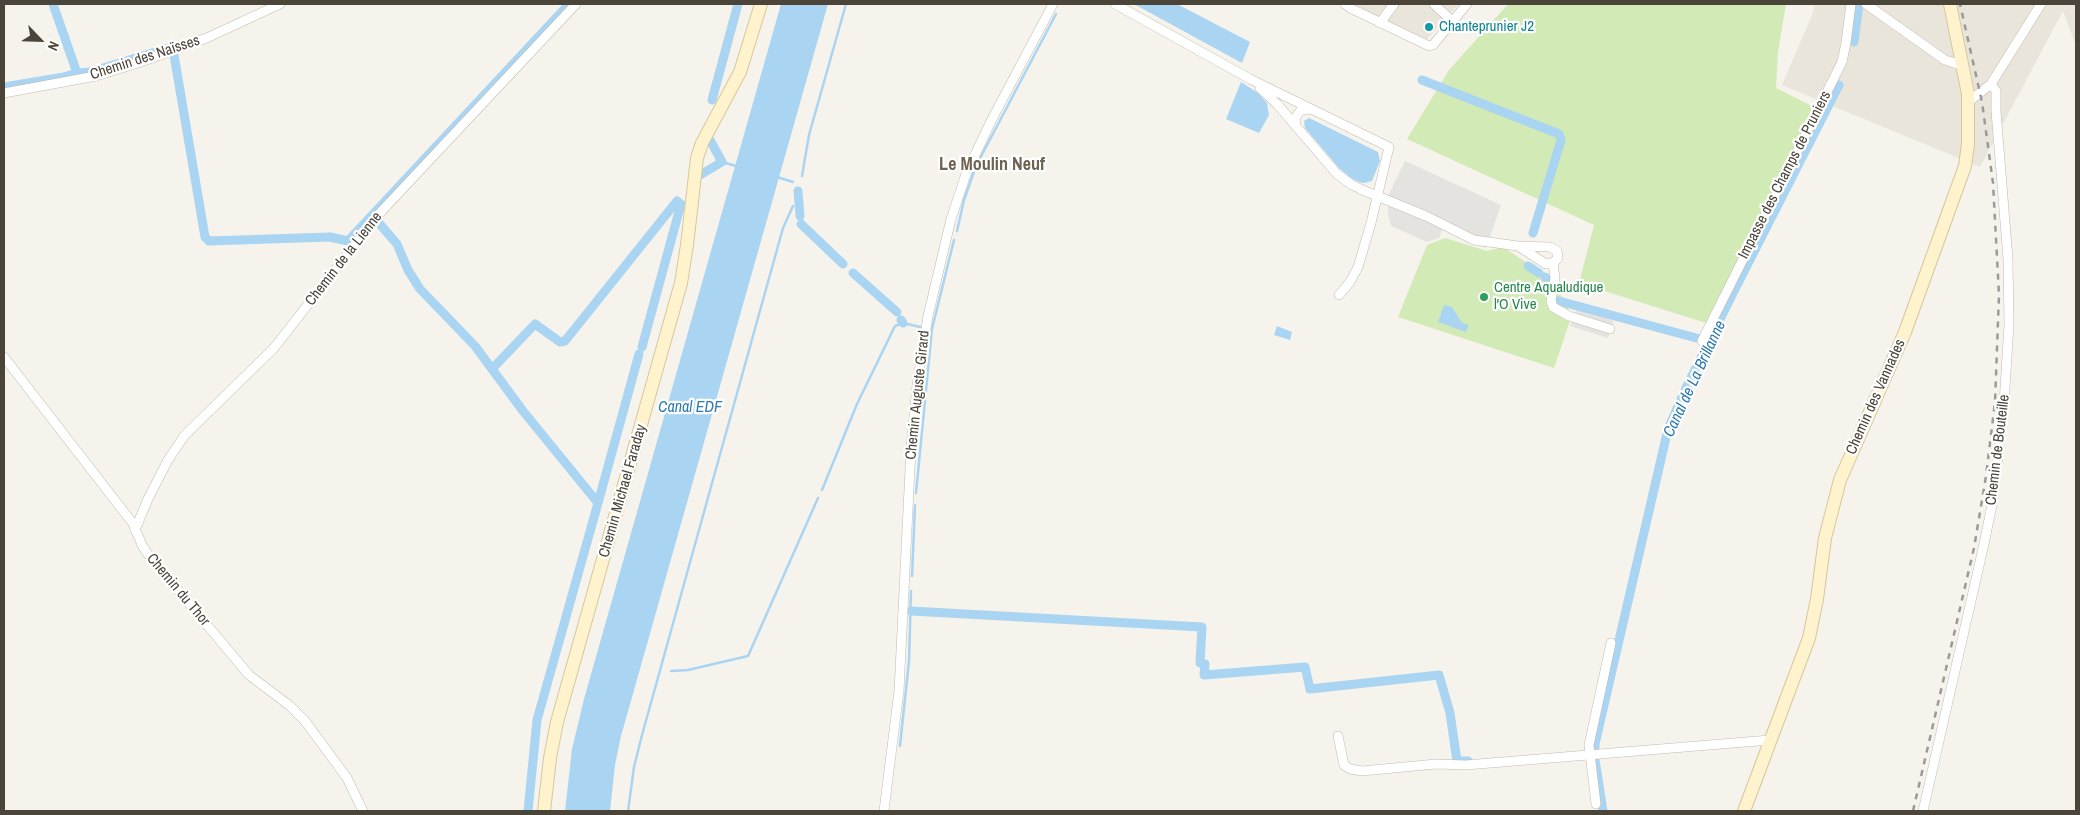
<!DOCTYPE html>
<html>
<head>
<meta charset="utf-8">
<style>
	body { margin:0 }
	#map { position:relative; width:2080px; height:815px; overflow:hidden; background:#f6f3ec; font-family:"Archivo Narrow",sans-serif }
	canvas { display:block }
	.frame { position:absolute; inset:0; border:5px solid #4b4439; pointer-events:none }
	.north { position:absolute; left:15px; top:15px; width:50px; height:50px; -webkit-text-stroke:4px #fff; paint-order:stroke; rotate:114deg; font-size:14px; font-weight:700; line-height:20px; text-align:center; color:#4b4439 }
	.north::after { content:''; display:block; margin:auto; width:18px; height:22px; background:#4b4439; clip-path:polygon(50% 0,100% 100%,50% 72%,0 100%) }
</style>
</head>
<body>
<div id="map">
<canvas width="2080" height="815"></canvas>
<div class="frame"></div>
<div class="north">N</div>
</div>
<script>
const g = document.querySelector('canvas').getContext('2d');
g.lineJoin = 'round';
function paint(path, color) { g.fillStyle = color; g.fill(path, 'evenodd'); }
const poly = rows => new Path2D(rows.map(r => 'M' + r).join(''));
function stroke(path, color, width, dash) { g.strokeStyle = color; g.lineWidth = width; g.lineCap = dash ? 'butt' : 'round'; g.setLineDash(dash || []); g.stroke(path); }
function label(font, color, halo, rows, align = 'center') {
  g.font = font + ' "Archivo Narrow",sans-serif'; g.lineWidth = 4.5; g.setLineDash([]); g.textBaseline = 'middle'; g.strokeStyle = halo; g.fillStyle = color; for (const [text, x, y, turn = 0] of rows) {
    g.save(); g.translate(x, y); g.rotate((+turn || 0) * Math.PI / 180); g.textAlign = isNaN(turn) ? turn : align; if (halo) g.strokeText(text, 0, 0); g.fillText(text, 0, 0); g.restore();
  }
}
const residential = poly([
	[1353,4,1391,4,1380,19,1352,5],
	[1397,4,1420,4,1423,6,1426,4,1459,4,1427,39,1385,21],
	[1815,4,2076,4,2076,46,2063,11,1980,167,1782,85,1812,15]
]);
const green = poly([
	[1508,4,1786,4,1778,52,1776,88,1816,108,1706,323,1579,283,1594,225,1407,139,1449,70],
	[1445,238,1487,251,1503,247,1552,280,1572,315,1554,368,1398,317,1427,245]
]);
const parking = poly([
	[1405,161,1501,205,1486,248,1442,230,1439,238,1427,242,1391,226,1388,214,1388,196],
	[1577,308,1614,321,1608,338,1570,326]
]);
const water = poly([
	[781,4,828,4,621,736,615,765,610,811,565,811,572,749,584,699],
	[1134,4,1177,4,1250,42,1242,63],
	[1241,82,1258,93,1267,103,1269,115,1259,133,1226,119],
	[1309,118,1378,152,1380,161,1372,181,1364,183,1359,182,1351,178,1339,168,1305,128,1304,121],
	[1444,305,1452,307,1462,323,1469,325,1466,332,1438,322],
	[1277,326,1292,332,1290,340,1274,335]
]);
const stream = poly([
	[722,162,736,166],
	[802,176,809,135,846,4],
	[777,177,793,182],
	[957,231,964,200,976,166,1056,14],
	[822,490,857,404,895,326,903,323,920,327],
	[916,493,932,329,954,240],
	[912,576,915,505],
	[671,671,688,670,748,656,818,498],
	[900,746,909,661,911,591],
	[628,811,634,767,642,735,783,228,793,206]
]);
const canal = poly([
	[53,4,77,73,90,72,172,47],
	[1854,42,1859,4],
	[174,55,205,237,209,241,330,237,348,241,569,4],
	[1422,80,1559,134,1561,140,1533,233],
	[4,87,64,77,77,73],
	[712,100,738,4],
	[700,175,722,162,710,140],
	[798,191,800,216],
	[378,222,397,244,408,270,420,289,475,346,523,411,598,503,639,354],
	[801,224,843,264],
	[1528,266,1539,273],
	[853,273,897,312],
	[1545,277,1549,280],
	[1559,301,1700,339],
	[901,320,903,323],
	[493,368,535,324,560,342,565,341,677,201,681,204,642,347],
	[911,611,1202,627,1200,663],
	[1205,664,1204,675,1305,667,1310,689,1439,675,1450,713,1457,761,1468,761],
	[528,811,537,720,598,503],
	[1603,811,1595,760,1595,744,1668,429,1686,388,1733,293,1839,85]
]);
const street = poly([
	[1115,4,1250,79,1389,147,1371,223,1358,267,1350,282,1339,295],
	[1345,4,1350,8,1429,46,1433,45,1467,4],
	[1434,4,1452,21],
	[1866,4,1945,60,1963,66],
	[1380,23,1394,4],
	[1260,88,1277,104,1337,174,1352,185,1363,190],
	[4,93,96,76,141,62,209,37,280,4],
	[1968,102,1991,84,2041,4],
	[1296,126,1295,118,1301,110,1311,109],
	[1360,189,1426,216,1474,240,1518,246,1550,247,1557,251,1558,258,1553,263,1546,264,1518,246],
	[1553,263,1555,278,1551,301,1553,307,1569,316,1610,329],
	[1702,341,1842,62,1846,43,1851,4],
	[4,357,124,512,132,522,143,547,150,557,249,675,290,706,305,721,347,778,363,811],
	[135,530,148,499,168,460,185,435,274,348,378,215,576,4],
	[1338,736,1344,765,1350,769,1362,771,1436,764,1466,765,1770,740],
	[1596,804,1589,745,1611,643],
	[884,811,899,691,911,449,917,385,928,316,951,219,966,174,991,121,1053,4],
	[1923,811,1984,544,1993,500,2004,403,2009,325,2008,259,1996,111,1996,91,1991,84]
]);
const secondary = poly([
	[544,811,550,758,557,722,681,283,687,245,697,158,702,143,740,72,761,4],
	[1744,811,1809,638,1817,599,1825,538,1840,480,1905,332,1965,166,1968,144,1968,94,1950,4]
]);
const rail = poly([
	[1913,811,1974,548,1986,476,1995,402,1999,295,1993,183,1982,102,1960,4]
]);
const markers = [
	[1429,27,5,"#0f9aa8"],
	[1484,297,5,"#2e9e5b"]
];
const cultureNames = [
	["Chanteprunier J2",1439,27]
];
const streetNames = [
	["Chemin des Naïsses",145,58,-18],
	["Impasse des Champs de Pruniers",1785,175,-63],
	["Chemin de la Lienne",344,259,-52],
	["Chemin Auguste Girard",918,395,-84],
	["Chemin des Vannades",1876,397,-66],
	["Chemin de Bouteille",1998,450,-83],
	["Chemin Michael Faraday",623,491,-74],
	["Chemin du Thor",178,590,50]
];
const leisureNames = [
	["Centre Aqualudique",1494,288],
	["l'O Vive",1494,305]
];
const waterNames = [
	["Canal de La Brillanne",1695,379,-65],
	["Canal EDF",690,408]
];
const quarterNames = [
	["Le Moulin Neuf",992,165]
];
paint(residential, '#eae5da');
paint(green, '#d2eab5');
paint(parking, '#e5e3e0');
paint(water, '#a9d4f2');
stroke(stream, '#a9d4f2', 2.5);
stroke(canal, '#a9d4f2', 9);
stroke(street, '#c2bbae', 10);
stroke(secondary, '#d6c79b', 14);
stroke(street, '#fff', 9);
stroke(secondary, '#fff3cd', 12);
stroke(rail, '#9a9a9a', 2.5, [6, 6]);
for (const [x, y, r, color] of markers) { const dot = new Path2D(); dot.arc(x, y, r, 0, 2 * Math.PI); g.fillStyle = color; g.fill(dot); stroke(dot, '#fff', 2); }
label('15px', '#0d838f', '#fff', cultureNames, 'left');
label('15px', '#4b4439', '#fff', streetNames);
label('15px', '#27864d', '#fff', leisureNames, 'left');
label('italic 16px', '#2e7ab2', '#fff', waterNames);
label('bold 18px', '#6e6250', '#fff', quarterNames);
</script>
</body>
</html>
